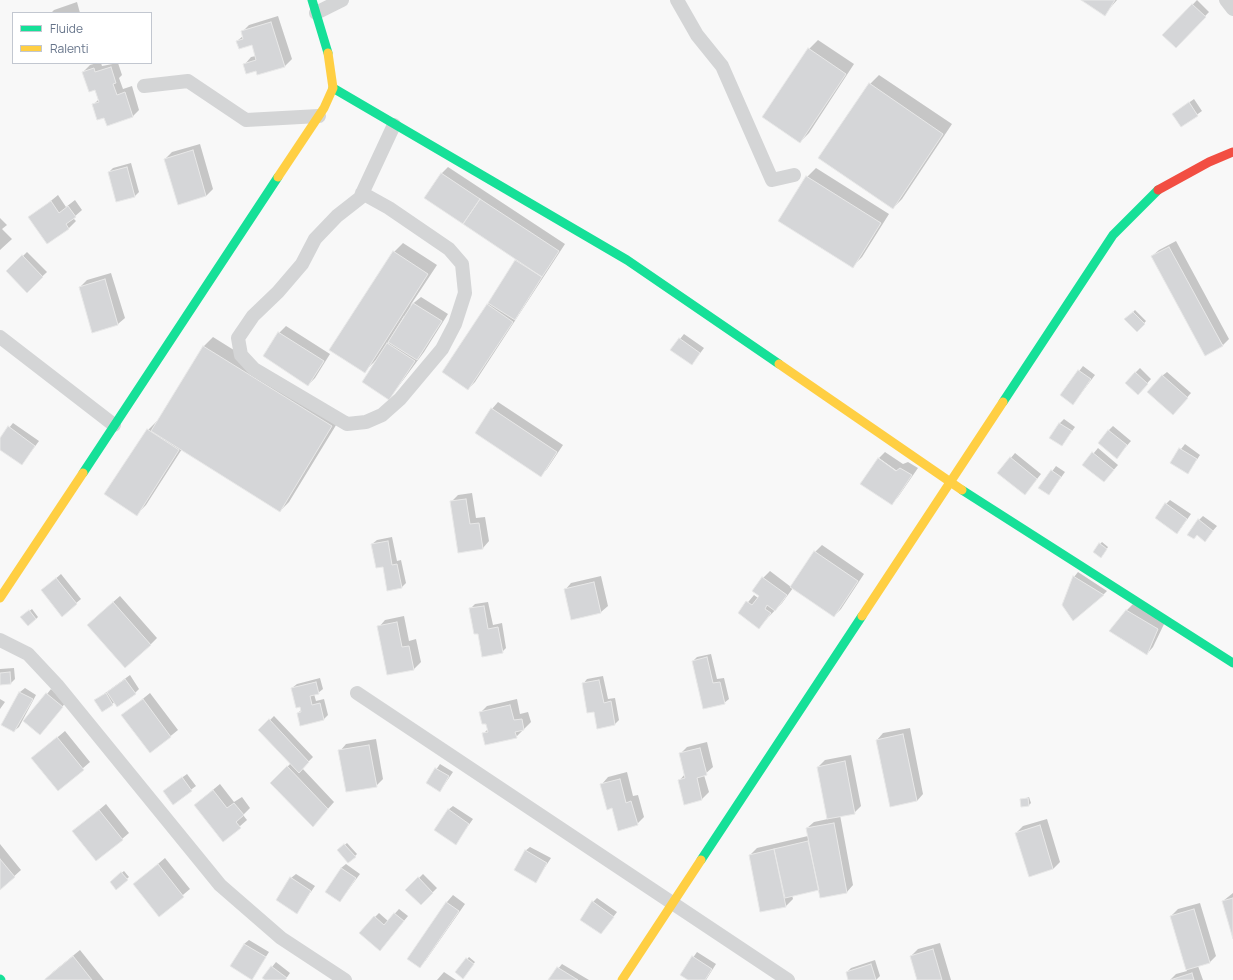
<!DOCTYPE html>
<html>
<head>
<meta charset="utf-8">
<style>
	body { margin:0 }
	#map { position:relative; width:1233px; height:980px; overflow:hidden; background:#f8f8f8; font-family:Manrope,sans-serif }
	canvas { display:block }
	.legend { position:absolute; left:12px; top:12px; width:140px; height:52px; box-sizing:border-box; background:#fff; border:1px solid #c2c7d0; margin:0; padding:5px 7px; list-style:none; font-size:12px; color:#66748a }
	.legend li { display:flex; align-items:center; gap:8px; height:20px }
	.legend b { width:20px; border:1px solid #c2c7d0 }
</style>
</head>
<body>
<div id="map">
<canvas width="1233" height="980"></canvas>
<ul class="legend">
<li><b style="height:5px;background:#16e098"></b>Fluide</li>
<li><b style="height:5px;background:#ffcf43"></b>Ralenti</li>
</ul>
</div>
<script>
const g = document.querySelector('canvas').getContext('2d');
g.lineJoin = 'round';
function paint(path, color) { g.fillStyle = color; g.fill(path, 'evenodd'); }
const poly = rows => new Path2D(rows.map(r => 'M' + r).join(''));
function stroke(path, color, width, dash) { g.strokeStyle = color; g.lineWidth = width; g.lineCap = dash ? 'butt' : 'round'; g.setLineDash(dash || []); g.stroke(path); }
const shadow = poly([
	[1083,0,1117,0,1105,14],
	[1197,0,1209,12,1176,46,1164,35],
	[77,2,80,13,51,13,54,10],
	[278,16,292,59,285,66,258,74,256,70,245,64,251,57,256,56,252,44,237,41,243,36,242,32,249,25],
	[818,40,854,64,809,133,800,142,809,49],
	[97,63,101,63,102,66,118,63,122,75,119,78,123,89,132,86,139,110,133,116,105,116,93,105,99,99,96,89,83,72,90,65],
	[879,75,952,124,902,199,893,208,870,84],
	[1194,99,1202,111,1181,126,1173,114],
	[200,144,213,189,206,196,178,204,165,159,172,152],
	[131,163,139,192,135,196,117,201,109,172,113,168],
	[448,167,565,244,475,382,468,389,443,372,517,259,425,198,442,173],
	[816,168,889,214,862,257,853,266,807,177],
	[58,195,66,207,75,200,82,210,73,218,76,221,69,228,48,243,30,218],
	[0,218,7,225,2,229,12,239,0,250],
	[1176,241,1229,339,1223,345,1152,256,1159,250],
	[403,243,437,265,410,306,421,297,448,314,424,352,389,399,377,359,364,372,394,252],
	[404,316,405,317,391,341,385,347],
	[27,252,47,272,27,291,8,271],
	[111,273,125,318,118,324,93,332,80,287,87,280],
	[1135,310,1146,321,1137,331,1126,319],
	[286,326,330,354,315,378,308,385,264,356,279,333],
	[684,334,704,348,692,364,680,339],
	[213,337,341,417,289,502,280,511,182,449,146,505,137,514,148,430,157,421,158,422,204,346],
	[1083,366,1095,375,1073,404,1061,395],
	[1140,368,1151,379,1142,389,1135,373],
	[1167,372,1191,393,1177,409,1162,376],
	[498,402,563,445,547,469,540,476,492,409],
	[1064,419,1075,427,1062,445,1059,424],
	[13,423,39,441,22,464,0,449,0,439],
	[1113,426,1131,441,1117,457,1109,430],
	[1185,444,1200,455,1188,473,1171,462],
	[1098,448,1118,465,1104,481,1084,465],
	[885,452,903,464,908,462,918,468,898,497,891,504,900,473,879,458],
	[1015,453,1041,474,1029,489,999,472],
	[1056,466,1065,472,1049,494,1040,488],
	[472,493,476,518,485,517,489,541,483,548,451,502,458,495],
	[1170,500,1191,514,1181,528,1166,504],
	[1203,516,1217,526,1205,540,1199,520],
	[392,537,397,561,401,560,406,583,402,587,383,566,372,544,377,540],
	[1102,542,1108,547,1103,555,1100,544],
	[822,545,864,574,841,609,834,616,793,588,782,603,759,627,739,613,754,595,758,598,763,578,770,571,791,587,815,552],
	[1078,572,1107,591,1103,595,1063,605,1074,577],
	[61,574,81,599,62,615,47,586],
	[601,576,608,606,601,612,565,590,571,583],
	[120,596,157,638,150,645,95,618],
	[488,602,493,625,502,623,506,648,502,652,479,632,470,609,475,604],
	[1133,604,1165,622,1153,647,1147,654,1126,611],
	[32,609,38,617,36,619,23,616],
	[404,616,409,641,416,639,421,662,414,669,379,627,385,620],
	[711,654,717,679,724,678,729,699,724,703,693,661,697,657],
	[14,668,15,679,11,683,0,684,0,669],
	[130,675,139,689,135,693,115,702,102,711,97,699],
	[603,676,608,699,615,698,619,720,615,724,594,711,583,684,587,679],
	[320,678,323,689,318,693,314,694,316,701,324,699,328,715,324,719,298,713,302,709,292,688,297,684],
	[25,688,36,695,19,727,14,731,3,724,20,692],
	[51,689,66,702,44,730,47,694],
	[150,693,178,730,151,752,123,715],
	[0,699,5,702,0,709],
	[517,699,520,714,528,712,531,722,516,737,483,734,488,729,480,713,487,706],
	[274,716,313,757,302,768,334,802,319,819,272,783,291,763,260,730],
	[910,728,923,794,917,801,877,740,883,733],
	[65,731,90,762,59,789,40,752],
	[376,739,383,779,376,786,340,751,346,744],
	[707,742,713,767,704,775,709,792,702,799,685,803,679,781,685,774,680,754,687,747],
	[851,755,861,806,854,813,840,815,853,885,847,892,820,888,792,895,793,899,786,906,761,911,750,855,757,848,808,836,807,828,814,822,828,819,818,767,825,760],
	[440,764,453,772,440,791,427,783],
	[627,772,633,796,638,795,644,817,637,824,613,807,602,784,608,777],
	[187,774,196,786,173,803,169,787],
	[220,784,234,802,242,797,250,808,243,815,247,820,224,840,203,798],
	[1029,797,1031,803,1029,805,1021,800],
	[106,804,129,833,122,839,74,831],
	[453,806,473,819,456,843,448,810],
	[1047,819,1060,862,1053,869,1029,876,1016,833,1023,826],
	[347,843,357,854,349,862,339,850],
	[0,844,21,870,0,889],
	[530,847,551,858,536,881,525,851],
	[165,858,190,889,159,915,134,884],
	[346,864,360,874,340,901,341,868],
	[124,871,129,877,116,888,111,882],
	[296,874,315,886,297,912,291,878],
	[423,874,437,888,421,904,407,890],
	[1233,893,1233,936,1223,901],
	[453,895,465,904,426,960,420,967,408,959,447,902],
	[597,898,617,912,601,933,593,902],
	[1200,903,1216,956,1209,963,1198,966,1203,980,1170,980,1176,974,1187,971,1171,916,1178,909],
	[399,909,408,916,384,945,375,917,379,913,388,921],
	[249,940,269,952,252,978,244,944],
	[940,943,951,980,918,980,911,956,918,949],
	[80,950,104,980,47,980,53,972],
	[697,952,716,964,706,980,690,980,681,975],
	[469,957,475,962,465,975,456,972],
	[875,960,880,976,876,980,849,980,847,972,851,968],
	[276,962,290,973,285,980,267,980,272,967],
	[562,964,589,980,549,980],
	[444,972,456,980,437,980]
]);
const building = poly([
	[1081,0,1115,0,1105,16,1081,0],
	[1192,4,1206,17,1176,48,1162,35,1192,4],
	[271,22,285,67,257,75,256,71,246,74,243,64,256,60,252,45,239,49,236,41,243,39,241,31,271,22],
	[808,48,846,74,800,143,762,117,808,48],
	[111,67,116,83,113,84,117,95,125,92,133,117,107,126,104,118,97,120,92,104,99,102,95,90,89,92,82,72,94,68,95,72,111,67],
	[869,83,943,134,893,209,818,158,869,83],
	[1189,102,1198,116,1181,127,1172,114,1189,102],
	[193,150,206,196,178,205,164,159,193,150],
	[127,167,135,197,116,202,108,172,127,167],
	[441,173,480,199,463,224,424,198,441,173],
	[806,176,881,223,853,268,778,221,806,176],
	[480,199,559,251,542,277,463,224,480,199],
	[51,201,59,213,68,206,76,217,66,224,69,229,47,244,28,217,51,201],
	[1169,247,1223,346,1205,356,1151,256,1169,247],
	[393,251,428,274,365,373,329,350,393,251],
	[22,255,43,277,27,293,6,271,22,255],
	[515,260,542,277,515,320,488,303,515,260],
	[105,279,118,325,92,333,79,287,105,279],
	[413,303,442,321,417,360,388,342,413,303],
	[487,304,513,322,468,390,442,372,487,304],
	[1133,312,1145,324,1137,332,1124,319,1133,312],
	[278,332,324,361,308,386,263,356,278,332],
	[679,338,700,353,692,365,670,350,679,338],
	[387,343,415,361,389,400,362,382,387,343],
	[203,346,332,426,280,512,151,431,203,346],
	[1078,370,1091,379,1073,405,1060,395,1078,370],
	[1135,372,1148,384,1138,395,1125,383,1135,372],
	[1162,375,1188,398,1173,415,1147,392,1162,375],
	[491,408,557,452,541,477,475,433,491,408],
	[1059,423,1072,431,1062,446,1049,438,1059,423],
	[8,426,35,446,22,465,0,450,0,438,8,426],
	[147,429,179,450,137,516,104,494,147,429],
	[1108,430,1127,445,1117,459,1098,443,1108,430],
	[1179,448,1197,459,1188,474,1170,463,1179,448],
	[1092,452,1114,470,1104,482,1082,465,1092,452],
	[1010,457,1037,479,1025,495,997,473,1010,457],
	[878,458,896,471,900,468,912,475,892,505,860,484,878,458],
	[1051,470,1061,477,1049,495,1038,488,1051,470],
	[466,499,470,524,479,523,483,549,458,553,450,501,466,499],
	[1165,503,1187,519,1177,534,1155,518,1165,503],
	[1198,519,1213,531,1205,542,1197,535,1194,539,1187,535,1198,519],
	[388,541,392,565,397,564,402,588,387,591,383,567,376,568,371,544,388,541],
	[1099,543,1107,549,1101,558,1093,552,1099,543],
	[814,551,858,581,834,617,790,587,814,551],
	[1073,576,1104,595,1073,621,1062,605,1073,576],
	[762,577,787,595,775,611,767,605,765,609,771,613,759,629,738,613,746,601,752,605,759,596,752,591,762,577],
	[56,578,77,604,62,617,41,590,56,578],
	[594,582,601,613,571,620,564,589,594,582],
	[113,602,151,645,125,668,87,625,113,602],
	[484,606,488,629,498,627,503,653,482,657,478,634,474,634,469,608,484,606],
	[29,610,36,619,28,626,20,617,29,610],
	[1126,610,1158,629,1147,655,1109,631,1126,610],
	[397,622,402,647,409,646,414,670,387,675,377,626,397,622],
	[707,657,713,683,720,682,725,704,703,709,692,661,707,657],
	[10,672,11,684,0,685,0,673,10,672],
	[125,679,136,694,117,707,107,692,125,679],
	[599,680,604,703,611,701,615,725,597,729,594,712,587,713,582,683,599,680],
	[316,682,319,694,310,696,312,705,320,703,324,720,300,726,297,713,301,712,300,707,296,708,291,688,316,682],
	[19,692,33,699,14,732,1,725,19,692],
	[46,693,63,707,40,735,23,721,46,693],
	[106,693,113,705,102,712,94,700,106,693],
	[143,699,171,737,150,753,121,715,143,699],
	[510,705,514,720,522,719,524,730,515,732,517,738,485,745,482,733,488,732,486,724,482,724,479,712,510,705],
	[269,719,309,762,299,773,258,730,269,719],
	[903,734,917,801,890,807,876,740,903,734],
	[57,737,84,770,58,791,31,758,57,737],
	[369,745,377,787,346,792,338,750,369,745],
	[700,748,707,775,697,778,702,800,684,805,678,780,685,778,679,753,700,748],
	[845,761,855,814,827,819,817,767,845,761],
	[287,766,328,809,313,827,270,783,287,766],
	[435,768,449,776,440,792,426,783,435,768],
	[182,777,192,791,173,805,163,791,182,777],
	[620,779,626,803,631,801,638,825,618,831,612,808,607,810,600,784,620,779],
	[213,790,227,808,234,803,244,815,236,822,241,828,223,842,194,805,213,790],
	[1028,798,1029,806,1021,807,1020,799,1028,798],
	[448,809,469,824,456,845,434,830,448,809],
	[99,810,123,840,96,861,72,831,99,810],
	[834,823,847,893,820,898,806,828,834,823],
	[1040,825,1053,869,1029,877,1015,833,1040,825],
	[808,841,819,890,785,898,774,849,808,841],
	[344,844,356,857,348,863,337,850,344,844],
	[774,849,786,907,760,912,749,855,774,849],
	[525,850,547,863,536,883,514,870,525,850],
	[0,859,15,877,0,890,0,859],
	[158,864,184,897,159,917,133,884,158,864],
	[341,868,356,878,340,902,325,892,341,868],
	[121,872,128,880,116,890,110,882,121,872],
	[290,877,311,891,297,914,276,900,290,877],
	[418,877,433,893,421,905,405,890,418,877],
	[1233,898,1233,939,1222,901,1233,898],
	[592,901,614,917,601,934,580,920,592,901],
	[446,902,459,911,420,968,407,959,446,902],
	[1194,909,1210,963,1186,970,1170,916,1194,909],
	[394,913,404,921,380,951,359,933,374,916,384,925,394,913],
	[244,944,266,957,252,980,230,966,244,944],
	[933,949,942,980,917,980,910,956,933,949],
	[73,956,92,980,45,980,45,979,73,956],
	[692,956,712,969,705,980,688,980,680,975,692,956],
	[466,958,474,964,463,979,455,972,466,958],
	[871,964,876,980,848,980,846,972,871,964],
	[271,966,287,978,285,980,265,980,262,978,271,966],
	[557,967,578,980,548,980,557,967],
	[1192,973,1194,980,1170,980,1192,973]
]);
const street = poly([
	[677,0,697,35,722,66,772,180,794,175],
	[1226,0,1233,9],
	[316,13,342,0],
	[144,86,188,81,246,120,319,116],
	[362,193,389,208,449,249,462,264,465,293,455,324,442,349,400,399,382,415,366,422,347,424,254,369,241,355,238,338,253,316,278,292,302,264,315,239,337,216,360,198,394,125],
	[0,337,114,425],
	[0,640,28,654,57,685,220,885,281,938,345,980],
	[357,693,788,980]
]);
const fast = poly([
	[312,0,328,53],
	[333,88,627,260,779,364],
	[1003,402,1113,235,1158,190],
	[83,473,278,177],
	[962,490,1233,663],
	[701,860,862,616],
	[0,979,1,980]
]);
const slow = poly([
	[278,177,324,108,333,88,328,53],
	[779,364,962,490],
	[0,598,83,473],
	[862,616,1003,402],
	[622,980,701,860]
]);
const jam = poly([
	[1158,190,1209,162,1233,152]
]);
paint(shadow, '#0003');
paint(building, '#d5d6d8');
stroke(building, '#e8e8e8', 1);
stroke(street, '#d4d5d6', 14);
stroke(fast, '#16e098', 9);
stroke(slow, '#ffcf43', 9);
stroke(jam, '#f24e42', 9);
</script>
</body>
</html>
